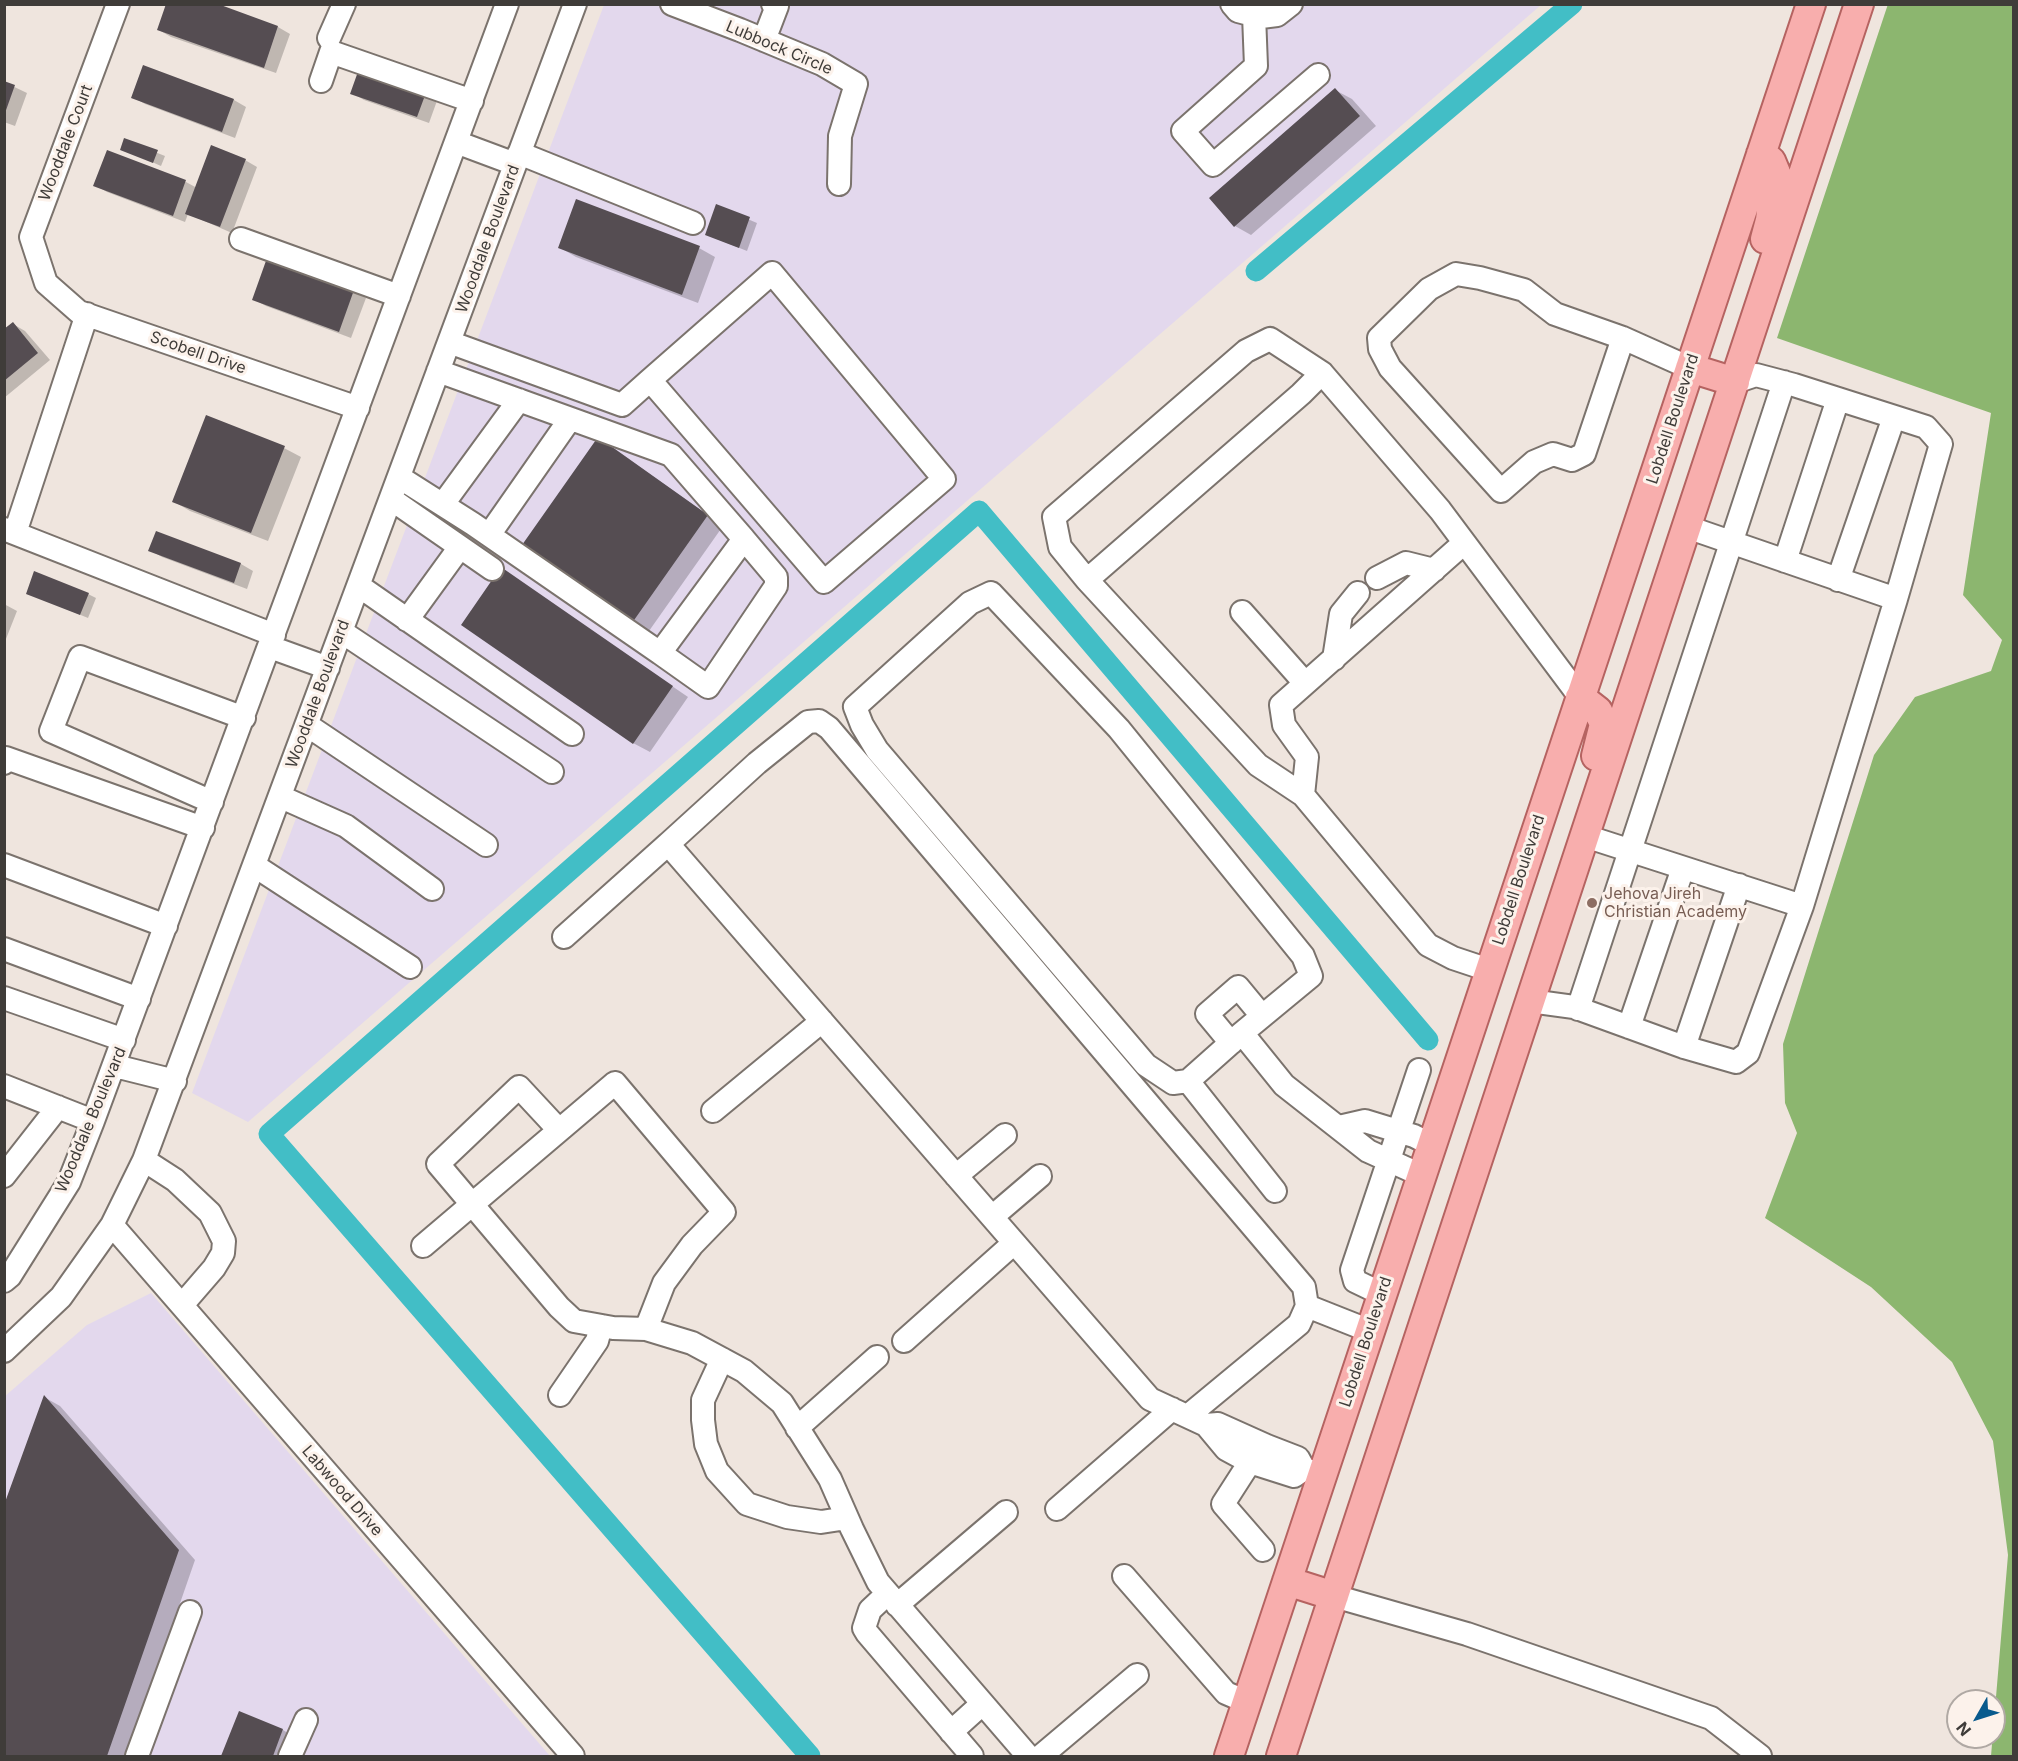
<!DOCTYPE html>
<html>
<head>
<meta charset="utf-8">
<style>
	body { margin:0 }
	#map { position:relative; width:2018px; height:1761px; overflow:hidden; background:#efe5de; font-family:Inter,sans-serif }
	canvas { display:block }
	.frame { position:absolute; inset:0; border:6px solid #3f3c39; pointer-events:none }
	.north { position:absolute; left:1946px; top:1689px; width:60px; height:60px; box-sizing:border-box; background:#fcf2eb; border:2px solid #b0a9a4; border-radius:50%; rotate:231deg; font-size:16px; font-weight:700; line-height:24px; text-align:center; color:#3f3c39 }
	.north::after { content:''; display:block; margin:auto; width:21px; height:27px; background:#085a8d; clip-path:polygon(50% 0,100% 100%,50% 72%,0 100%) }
</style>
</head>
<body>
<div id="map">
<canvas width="2018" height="1761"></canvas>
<div class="frame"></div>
<div class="north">N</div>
</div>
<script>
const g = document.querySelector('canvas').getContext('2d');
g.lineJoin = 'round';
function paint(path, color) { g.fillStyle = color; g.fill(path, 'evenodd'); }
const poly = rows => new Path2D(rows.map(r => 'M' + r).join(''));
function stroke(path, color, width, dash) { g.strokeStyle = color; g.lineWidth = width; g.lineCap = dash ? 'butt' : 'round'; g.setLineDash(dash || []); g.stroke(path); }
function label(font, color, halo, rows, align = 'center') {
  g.font = font + ' Inter,sans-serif'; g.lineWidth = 6; g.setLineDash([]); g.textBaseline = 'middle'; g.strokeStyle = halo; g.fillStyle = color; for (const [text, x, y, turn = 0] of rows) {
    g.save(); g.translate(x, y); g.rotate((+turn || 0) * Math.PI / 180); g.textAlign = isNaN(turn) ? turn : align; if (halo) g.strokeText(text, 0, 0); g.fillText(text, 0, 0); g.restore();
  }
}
const industrial = poly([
	[604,5,1541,5,248,1122,192,1093],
	[151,1293,550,1756,5,1756,4,1397,87,1325]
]);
const forest = poly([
	[1888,4,2013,5,2013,1756,1991,1756,2008,1555,1993,1441,1952,1362,1871,1287,1765,1218,1797,1133,1785,1103,1783,1044,1874,755,1915,697,1991,671,2002,640,1963,595,1991,413,1777,338]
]);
const shadow = poly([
	[214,4,278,27,290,34,276,73,171,37,159,30],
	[144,67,234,100,246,107,235,138,145,104,133,97],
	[361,68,438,98,429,123,364,100,352,93],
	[4,82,27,93,15,126,4,122],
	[1335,90,1352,99,1376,126,1251,235,1235,226],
	[125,140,165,156,161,166,122,149],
	[108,152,186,182,197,188,245,160,257,167,232,233,188,214,185,222,107,192,95,185],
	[717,206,757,223,747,251,707,235],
	[559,247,699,248,715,257,698,303,576,257],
	[354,291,366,298,351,338,266,306,253,299],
	[13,324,25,331,50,360,4,398,4,331],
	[207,417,284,448,301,457,268,541,190,511,173,501],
	[599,439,615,449,723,526,649,631,632,622],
	[156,533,241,564,253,571,247,589,162,557,150,550],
	[501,569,688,697,650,752,633,743],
	[27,593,88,594,96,598,88,618],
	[4,604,17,611,4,644],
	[44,1397,60,1406,195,1560,127,1756,4,1756,4,1509],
	[239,1713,283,1730,299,1740,293,1756,223,1756]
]);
const canal = poly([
	[1256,271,1572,4],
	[810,1756,269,1134,979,511,1428,1040]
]);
const building = poly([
	[166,4,218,4,278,26,264,68,157,30],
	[143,65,234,99,222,132,131,98],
	[360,66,427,90,417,117,350,94],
	[4,81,15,85,5,113,4,113],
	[1335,88,1360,116,1234,227,1209,198],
	[124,138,158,150,153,163,120,150],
	[211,145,246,159,220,227,185,214],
	[107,150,186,180,173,216,93,186],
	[576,199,700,246,682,295,558,248],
	[716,204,750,217,739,248,705,235],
	[267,258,354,290,339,332,252,300],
	[13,322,38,353,4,381,4,329],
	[206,415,285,446,251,533,172,502],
	[598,437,708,515,632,623,522,545],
	[156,531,241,563,234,583,148,551],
	[501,567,673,686,633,744,461,625],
	[34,571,89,593,80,615,26,594],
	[44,1395,179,1550,107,1756,4,1756,4,1505],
	[239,1711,283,1729,273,1756,221,1756]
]);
const minor = poly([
	[118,4,31,237,46,283,79,312,358,408],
	[672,4,740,30,822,64,856,84,840,136,839,184],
	[1232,4,1238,11,1261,17,1277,15,1291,4],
	[1254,15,1256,66,1183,131,1213,165,1318,75],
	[329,38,344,4],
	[764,40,777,6,773,4],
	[321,81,331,52,472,101],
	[456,142,515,164],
	[519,153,693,223],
	[241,239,399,296],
	[1623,338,1584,454,1572,460,1553,454,1534,462,1501,491,1390,368,1380,349,1379,338,1429,289,1456,274,1480,278,1524,290,1555,314,1623,338,1690,368],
	[449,342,622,405,650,380,772,273,944,479,824,582,650,380],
	[399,477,473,524,660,653,744,539,671,455,438,371],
	[391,499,492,569],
	[443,504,519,400],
	[1687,527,1896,599,1941,444,1926,427,1794,385,1756,375,1735,382],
	[4,529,274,635],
	[15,533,87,314],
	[489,535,570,419],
	[1785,561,1838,399],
	[1377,578,1406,563,1434,570],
	[1087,580,1060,547,1054,517,1246,351,1270,339,1322,373],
	[1838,580,1894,417],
	[359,586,572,734],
	[1242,612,1305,683],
	[407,620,460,547],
	[342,632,552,772],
	[270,647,328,668],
	[660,653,708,687,776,586,776,577,744,539],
	[1334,659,1341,614,1358,593],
	[307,725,486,845],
	[4,763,6,758,203,828],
	[1303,795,1307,757,1284,725,1281,705,1464,543],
	[281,797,346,826,432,889],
	[212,802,51,731,80,657,244,718],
	[668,844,757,763,808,722,819,721,829,728,1304,1287,1307,1306,1299,1324,1189,1415],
	[4,865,166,926],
	[255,866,410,967],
	[1802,906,1896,599],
	[564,937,668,844,1150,1399,1206,1425],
	[4,949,139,999],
	[1489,970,1453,958,1428,945,1303,795,1258,765,1087,580,1301,394,1322,373,1440,510,1580,697],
	[4,998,124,1040],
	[1530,1001,1574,1007,1684,1047,1736,1062,1748,1053,1802,906,1585,836],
	[1578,1009,1784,382],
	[1629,1027,1683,868],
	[1242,1033,1188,1081,1173,1083,1146,1065,877,750,862,725,855,707,970,603,991,593,1119,729,1303,956,1311,976,1242,1033,1284,1085,1368,1151,1421,1175],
	[1231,1043,1207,1014,1238,987,1262,1016],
	[1684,1047,1739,885],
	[115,1066,175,1081],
	[1188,1081,1275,1191],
	[4,1086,93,1121],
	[713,1111,822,1021],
	[1339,1127,1365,1121,1414,1136,1432,1145],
	[559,1130,519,1087,438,1164,559,1307,574,1321,613,1328,646,1329,692,1343,744,1371,782,1403,830,1479,852,1529,878,1582,1028,1756],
	[144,1160,175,1180,210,1213,224,1241,223,1253,214,1268,182,1305],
	[4,1176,58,1107],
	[956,1176,1005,1135],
	[992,1217,1040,1176],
	[112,1225,573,1756],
	[423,1246,615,1083,724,1212,692,1245,664,1283,646,1329],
	[4,1281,10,1276,69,1182,93,1121,507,4],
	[1382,1294,1355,1281,1352,1270,1419,1070],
	[1307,1306,1370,1331],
	[904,1341,1014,1243],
	[4,1351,61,1297,112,1225,144,1160,575,4],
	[722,1359,703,1400,703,1420,706,1444,717,1471,747,1504,787,1517,821,1522,847,1518],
	[560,1395,597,1341,601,1326],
	[797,1428,877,1357],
	[1250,1462,1223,1504,1263,1550],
	[1304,1469,1294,1476,1250,1462,1226,1449,1206,1425,1218,1424,1267,1446,1298,1458,1304,1469,1322,1475],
	[1057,1509,1172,1409],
	[1124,1576,1226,1693,1247,1702],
	[887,1594,870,1610,864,1628,867,1633,972,1756],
	[1334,1596,1467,1634,1711,1718,1760,1756],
	[897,1605,1006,1512],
	[951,1732,982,1704],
	[137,1756,190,1612],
	[290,1756,306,1720],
	[1041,1756,1137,1675]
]);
const major = poly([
	[1761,154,1771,161,1776,173,1770,220,1765,239],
	[1690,368,1735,382],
	[1580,697,1598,711,1604,724,1596,756],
	[1287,1581,1334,1596],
	[1229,1756,1811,4],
	[1281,1756,1859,4]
]);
const markers = [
	[1592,903,6,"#8d6e63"]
];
const streetNames = [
	["Lubbock Circle",779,48,23],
	["Wooddale Court",66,143,-69],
	["Wooddale Boulevard",488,239,-70],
	["Scobell Drive",198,353,19],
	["Lobdell Boulevard",1673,419,-72],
	["Wooddale Boulevard",318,694,-70],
	["Lobdell Boulevard",1519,880,-72],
	["Wooddale Boulevard",91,1120,-67],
	["Lobdell Boulevard",1366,1342,-72],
	["Labwood Drive",342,1491,49]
];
const educationNames = [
	["Jehova Jireh",1604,894],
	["Christian Academy",1604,912]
];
paint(industrial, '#e3d8ed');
paint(forest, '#8cb66f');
paint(shadow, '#0003');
stroke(canal, '#42bec6', 21);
paint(building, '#554d52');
stroke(minor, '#7b736d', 26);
stroke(major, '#b56361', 32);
stroke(minor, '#fff', 22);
stroke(major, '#f8aead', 28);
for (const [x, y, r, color] of markers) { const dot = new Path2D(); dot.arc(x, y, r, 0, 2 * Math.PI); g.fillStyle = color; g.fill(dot); stroke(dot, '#fcf2eb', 2); }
label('16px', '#3f3c39', '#fcf2eb', streetNames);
label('16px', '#785e54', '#fcf2eb', educationNames, 'left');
</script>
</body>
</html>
